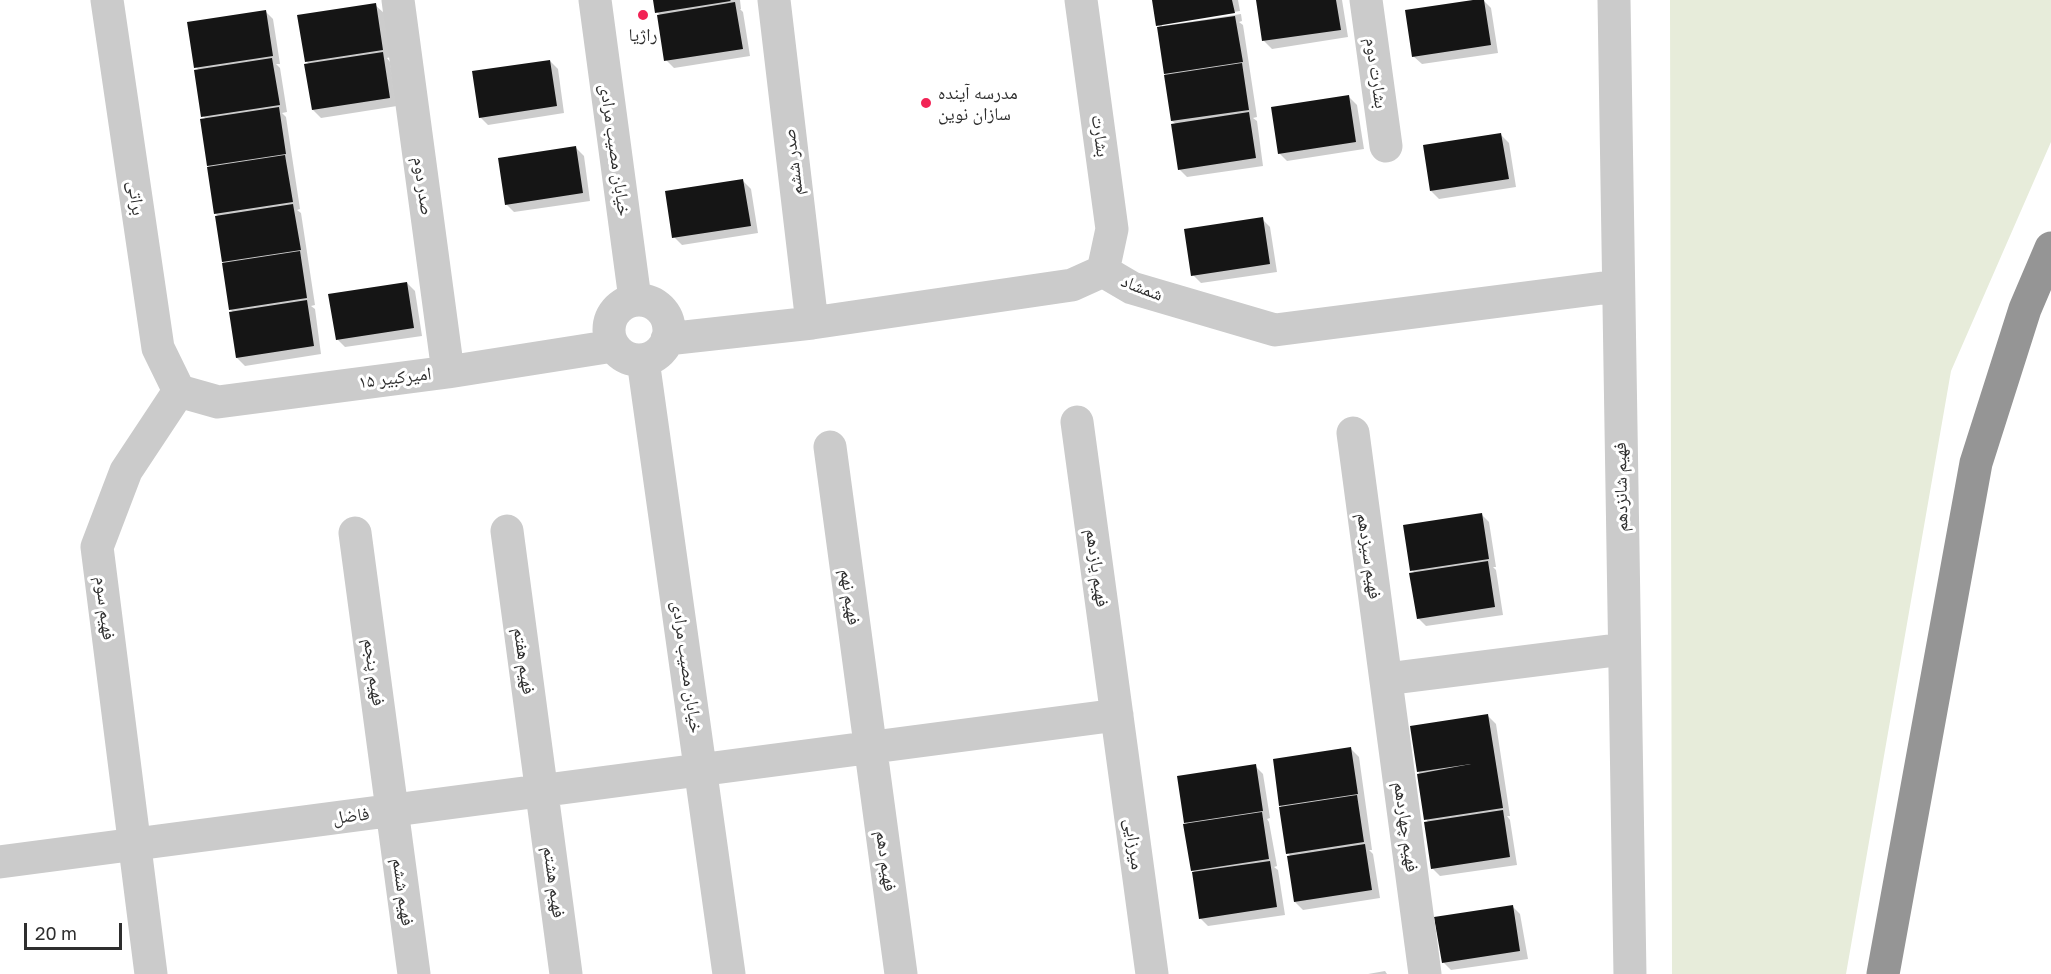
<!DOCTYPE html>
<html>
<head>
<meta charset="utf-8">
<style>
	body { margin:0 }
	#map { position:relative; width:2051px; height:974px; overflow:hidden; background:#fff; font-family:"Golos Text",sans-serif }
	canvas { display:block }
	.scale { position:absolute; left:24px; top:923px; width:98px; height:27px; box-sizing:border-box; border:3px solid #2e2e2e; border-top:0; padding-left:8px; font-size:18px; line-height:21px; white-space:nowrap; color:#2e2e2e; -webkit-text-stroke:4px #fff; paint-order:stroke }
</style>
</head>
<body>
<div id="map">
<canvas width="2051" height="974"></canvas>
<div class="scale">20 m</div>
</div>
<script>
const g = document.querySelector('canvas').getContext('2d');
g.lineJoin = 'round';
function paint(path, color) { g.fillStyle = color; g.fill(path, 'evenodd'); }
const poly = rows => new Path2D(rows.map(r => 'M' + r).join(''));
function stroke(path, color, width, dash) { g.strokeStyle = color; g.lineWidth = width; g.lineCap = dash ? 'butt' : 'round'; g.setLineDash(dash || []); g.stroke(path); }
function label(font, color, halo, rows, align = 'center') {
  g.font = font + ' "Golos Text","Noto Naskh Arabic",sans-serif'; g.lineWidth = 6; g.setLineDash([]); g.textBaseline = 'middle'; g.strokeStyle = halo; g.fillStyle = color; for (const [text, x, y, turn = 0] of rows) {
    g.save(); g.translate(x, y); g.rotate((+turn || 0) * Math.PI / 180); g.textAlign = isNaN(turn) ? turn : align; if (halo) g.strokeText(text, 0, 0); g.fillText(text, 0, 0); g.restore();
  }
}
const green = poly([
	[1670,0,2051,0,2051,142,1951,371,1846,974,1672,974]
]);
const shadow = poly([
	[655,0,740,0,741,9,740,9,743,12,750,56,674,68,666,60,661,16,657,12],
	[1154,0,1238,0,1240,11,1162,23,1162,26,1241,14,1242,21,1239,22,1243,25,1257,117,1253,118,1257,121,1263,166,1187,177,1179,169,1176,124,1172,121,1158,29,1161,28,1158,25],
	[1257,0,1342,0,1348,37,1272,49,1264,41],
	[1483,0,1491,8,1498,53,1422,64,1413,56],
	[375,5,384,13,391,57,387,58,390,62,397,106,321,118,313,110,310,65,306,61],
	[265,11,273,19,280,64,276,64,280,68,287,112,282,113,286,117,300,209,297,210,301,213,315,305,311,306,315,309,321,354,245,366,237,358,234,313,230,309,216,217,219,217,215,213,202,121,207,120,203,116,200,71,196,67],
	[550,61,558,69,564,113,488,125,480,117],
	[1349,97,1357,105,1364,149,1287,161,1279,153],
	[1501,135,1509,143,1516,187,1439,199,1431,191],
	[576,148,584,156,590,201,514,212,506,204],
	[743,181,751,189,758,233,682,245,674,237],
	[1262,219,1270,227,1277,272,1201,283,1193,275],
	[407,283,415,291,422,336,345,347,337,339],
	[1481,514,1489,522,1496,567,1493,567,1496,570,1503,615,1426,626,1418,618,1415,573,1412,570],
	[1488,716,1496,724,1510,816,1507,816,1510,820,1517,865,1440,876,1432,868,1429,823,1426,819,1412,727],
	[1351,749,1359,757,1372,850,1369,850,1373,854,1380,898,1303,910,1295,902,1291,857,1288,853,1274,761],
	[1255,766,1263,774,1270,818,1267,819,1269,822,1277,866,1274,867,1278,870,1285,915,1208,926,1200,918,1196,873,1192,870,1189,825,1186,822],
	[1512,906,1520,914,1528,959,1451,970,1443,962],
	[1385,971,1387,974,1368,974]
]);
const building = poly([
	[653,0,730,0,731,1,655,13],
	[1152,0,1232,0,1235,13,1156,26],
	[1256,0,1336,0,1341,30,1262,41],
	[1473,0,1484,0,1491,45,1412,57,1405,10],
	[735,2,743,49,664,61,657,15],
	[376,3,383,50,305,62,297,15],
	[266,10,273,56,194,68,187,22],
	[1235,16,1243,62,1164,74,1157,27],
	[383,52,390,98,312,110,304,64],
	[272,58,280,105,201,117,194,70],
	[550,60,557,106,479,118,472,71],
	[1242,63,1249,110,1171,121,1164,75],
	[1349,95,1356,142,1278,154,1271,107],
	[279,107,286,154,207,166,200,119],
	[1249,112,1256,158,1178,170,1171,124],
	[1501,133,1509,179,1430,191,1423,145],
	[576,146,583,193,505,205,498,158],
	[285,155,293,202,214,214,207,167],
	[743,179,751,226,672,238,665,191],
	[293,204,301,250,222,262,215,216],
	[1263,217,1270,264,1191,276,1184,229],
	[300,251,307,298,229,310,222,263],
	[407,282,414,328,336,340,328,294],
	[307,300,314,346,236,358,229,312],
	[1482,513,1489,559,1410,571,1403,525],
	[1488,561,1495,607,1417,619,1409,573],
	[1488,714,1503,808,1424,820,1417,774,1471,764,1417,772,1410,726],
	[1351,747,1358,794,1279,806,1273,759],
	[1256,764,1263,811,1184,823,1177,776],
	[1357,795,1364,842,1286,854,1279,807],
	[1503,810,1510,857,1431,869,1424,822],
	[1262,812,1269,859,1191,871,1183,824],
	[1365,844,1372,890,1294,902,1287,856],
	[1270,861,1277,907,1199,919,1192,872],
	[1513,905,1520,951,1442,963,1434,917]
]);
const minor = poly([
	[107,0,158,348,179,391],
	[398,0,448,372],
	[595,0,635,299],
	[774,0,812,323],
	[1081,0,1112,229,1103,271],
	[1366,0,1386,146],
	[1614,0,1630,974],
	'609 330a30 30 0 1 1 60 0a30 30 0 1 1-60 0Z',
	[667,339,812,323,1072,285,1103,271,1132,288,1275,330,1618,286],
	[643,360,729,974],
	[179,391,218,402,448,372,613,346],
	[1077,422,1152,974],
	[1353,433,1425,974],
	[830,447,901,974],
	[507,531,566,974],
	[355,533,414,974],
	[1386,679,1624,649],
	[0,862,1117,715],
	[151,974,97,547,126,471,179,391]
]);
const highway = poly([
	[1883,974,1976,463,2025,309,2051,248]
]);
const markers = [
	[643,15,6,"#f22355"],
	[926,103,6,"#f22355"]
];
const poiNames = [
	["راژیا",643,35],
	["مدرسه آینده",938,93,"left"],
	["سازان نوین",938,114,"left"]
];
const streetNames = [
	["بشارت دوم",1376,73,82],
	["بشارت",1100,136,82],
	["خیابان مصیب مرادی",615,150,82],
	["صدر ششم",793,162,-97],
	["صدر دوم",423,186,82],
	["براتی",136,198,82],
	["شمشاد",1142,288,21],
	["امیرکبیر ۱۵",395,378,-7],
	["فهیم شانزدهم",1621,487,-91],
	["فهیم سیزدهم",1369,556,82],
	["فهیم یازدهم",1097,568,82],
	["فهیم نهم",850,597,82],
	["فهیم سوم",105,608,83],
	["فهیم هفتم",524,661,82],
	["خیابان مصیب مرادی",687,667,82],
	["فهیم پنجم",374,672,82],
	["فاضل",351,816,-7],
	["فهیم چهاردهم",1406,827,82],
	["میرزایی",1134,844,82],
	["فهیم دهم",886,861,82],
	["فهیم هشتم",554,882,82],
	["فهیم ششم",403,892,82]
];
paint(green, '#e7ecda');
paint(shadow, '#0003');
paint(building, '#151515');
stroke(minor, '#cbcbcb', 33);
stroke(highway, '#959595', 33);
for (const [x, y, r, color] of markers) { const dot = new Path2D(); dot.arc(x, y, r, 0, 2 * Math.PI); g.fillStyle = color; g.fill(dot); stroke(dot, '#fff', 2); }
label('18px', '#2e2e2e', '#fff', poiNames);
label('18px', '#2e2e2e', '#fff', streetNames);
</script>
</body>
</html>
